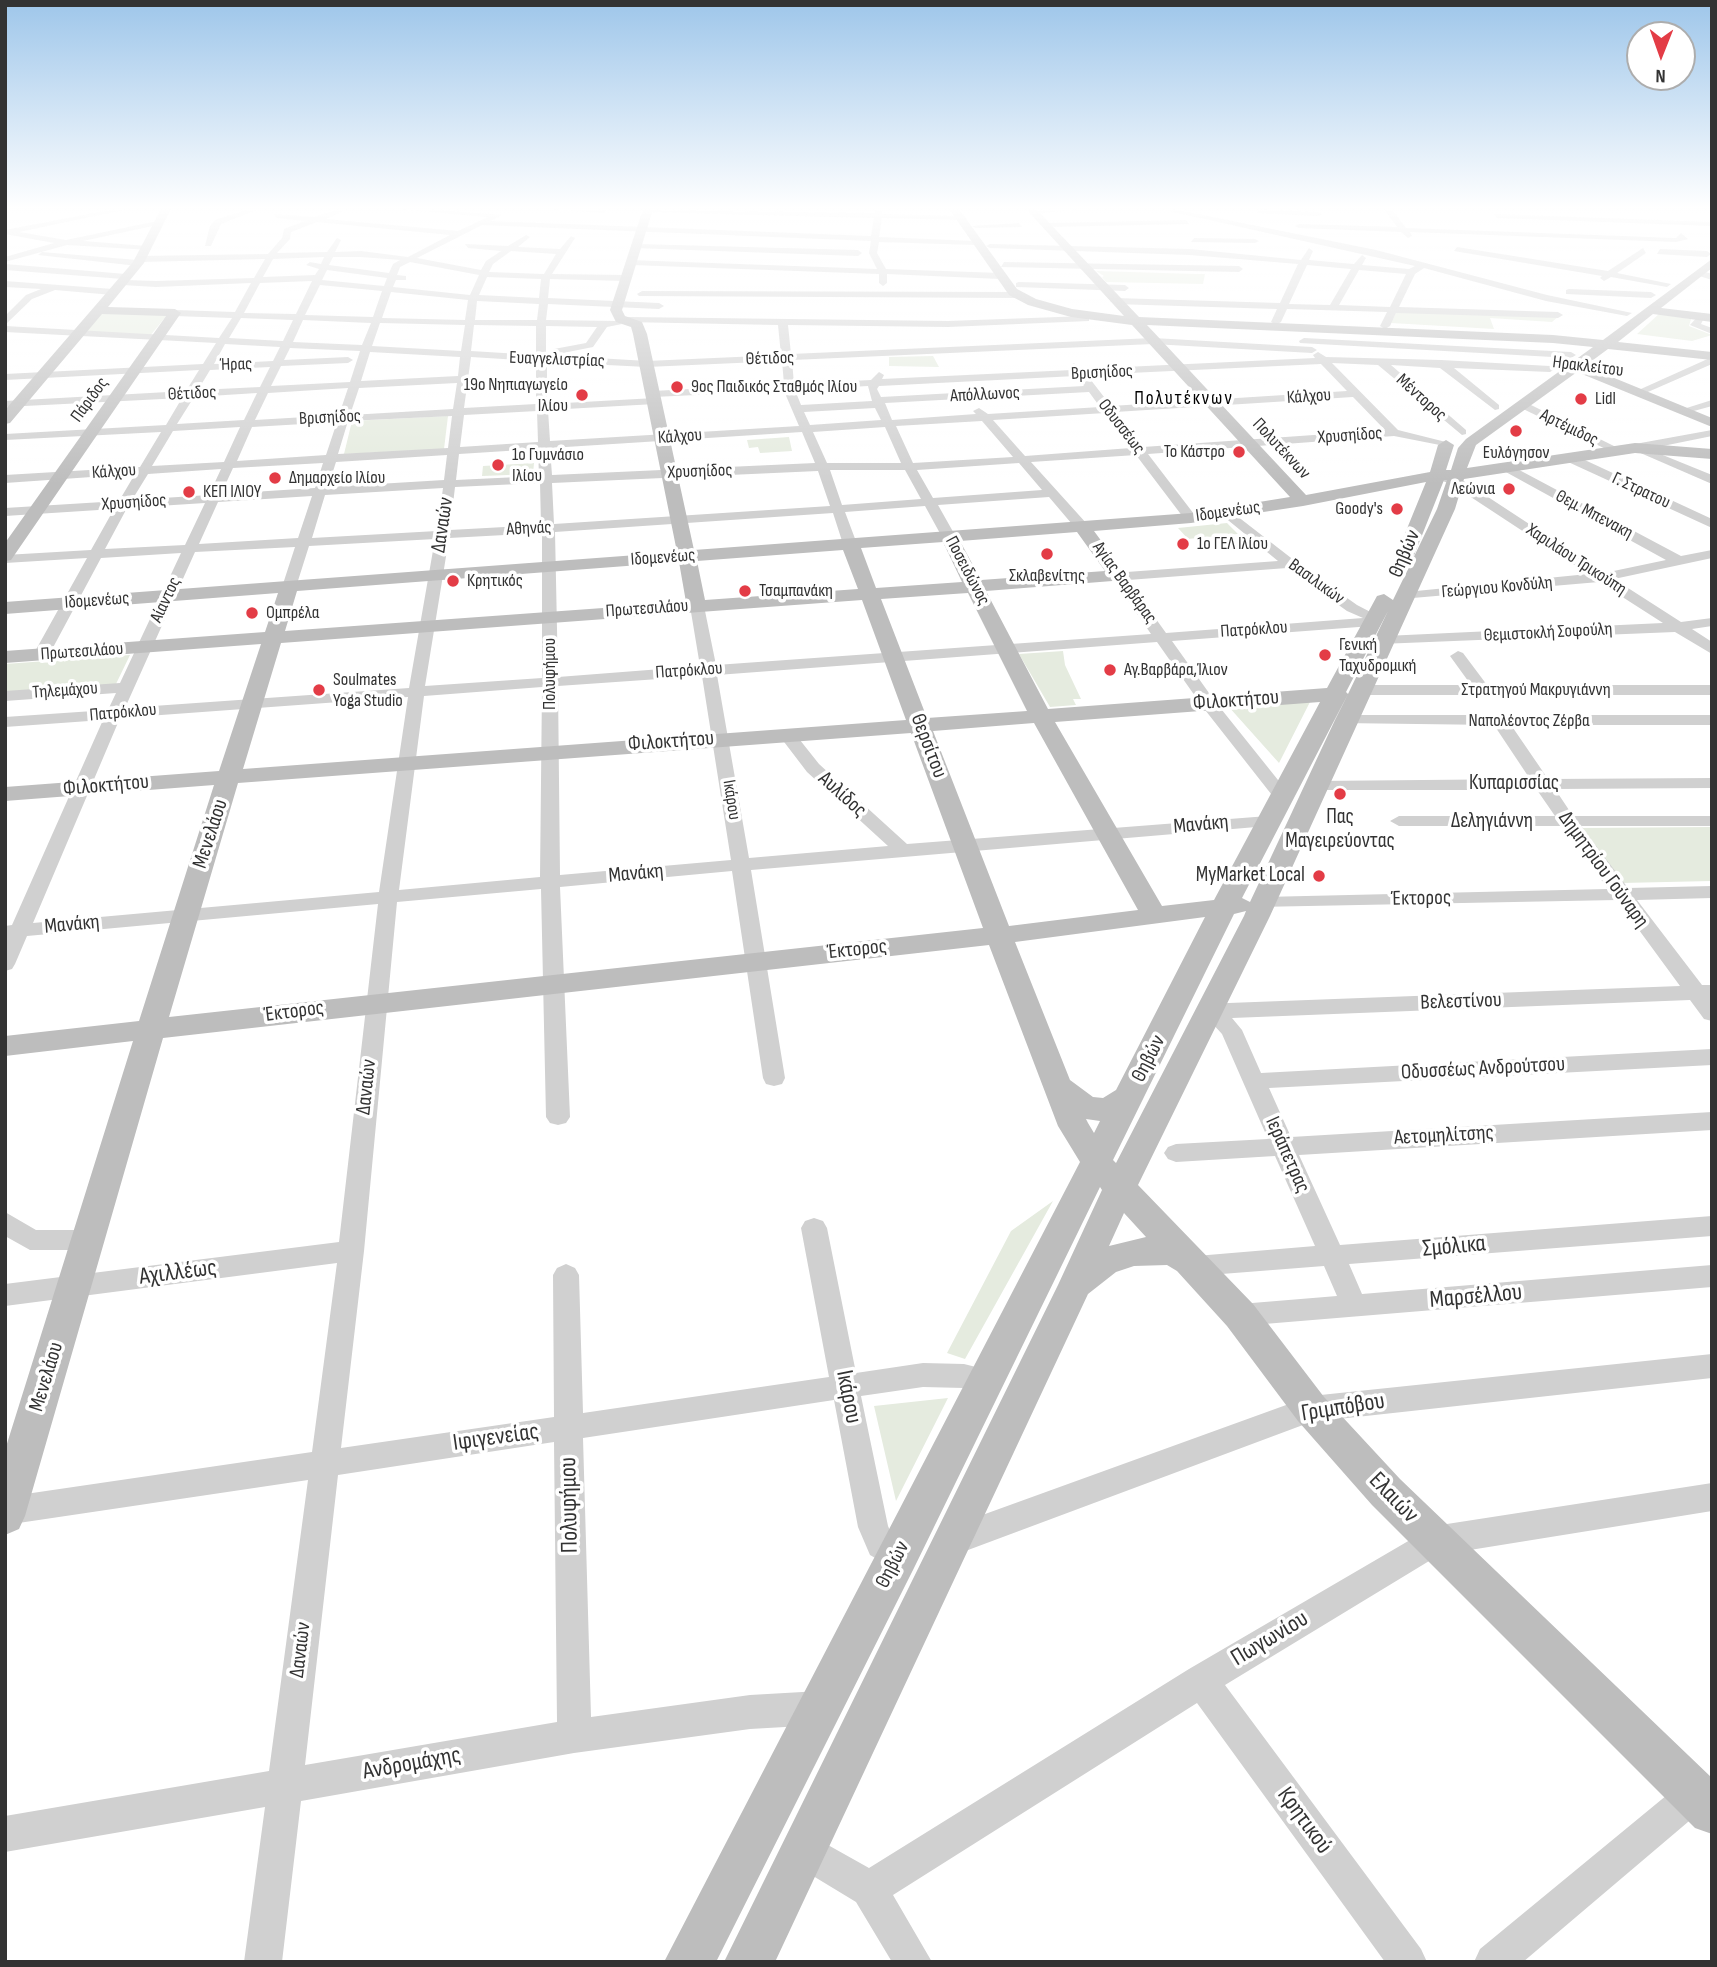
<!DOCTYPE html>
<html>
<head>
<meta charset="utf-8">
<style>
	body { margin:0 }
	#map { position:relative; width:1717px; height:1967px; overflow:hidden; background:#fff; font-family:"Sofia Sans Condensed",sans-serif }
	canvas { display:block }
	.frame { position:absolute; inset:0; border:7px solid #333; pointer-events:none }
	.north { position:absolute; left:1626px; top:21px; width:70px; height:70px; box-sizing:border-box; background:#fff; border:2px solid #adadad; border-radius:50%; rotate:181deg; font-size:19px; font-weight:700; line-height:28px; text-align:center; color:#333 }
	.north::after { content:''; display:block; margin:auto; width:24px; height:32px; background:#e33c46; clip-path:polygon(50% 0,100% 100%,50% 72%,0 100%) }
</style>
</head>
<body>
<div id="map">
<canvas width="1717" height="1967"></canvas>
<div class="frame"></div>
<div class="north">N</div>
</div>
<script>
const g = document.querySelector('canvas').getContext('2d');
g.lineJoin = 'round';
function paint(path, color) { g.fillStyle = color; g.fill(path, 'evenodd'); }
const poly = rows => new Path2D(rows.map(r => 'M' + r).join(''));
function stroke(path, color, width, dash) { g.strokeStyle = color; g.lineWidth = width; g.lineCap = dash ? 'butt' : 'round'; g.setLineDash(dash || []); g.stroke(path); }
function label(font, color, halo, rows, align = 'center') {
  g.font = font + ' "Sofia Sans Condensed",sans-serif'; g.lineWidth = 7; g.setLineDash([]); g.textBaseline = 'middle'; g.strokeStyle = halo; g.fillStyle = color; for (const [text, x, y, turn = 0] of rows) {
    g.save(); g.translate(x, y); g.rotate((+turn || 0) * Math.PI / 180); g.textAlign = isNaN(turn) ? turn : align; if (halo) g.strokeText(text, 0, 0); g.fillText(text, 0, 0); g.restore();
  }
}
const green = poly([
	[1096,271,1197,274,1205,274,1203,284,1106,282,1102,277,1104,276],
	[1397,311,1558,317,1552,322,1490,318,1494,329,1391,323],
	[102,312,167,315,150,336,85,332],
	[1659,314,1691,319,1689,326,1712,335,1692,341,1637,334],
	[933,356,939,367,889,366,889,357],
	[448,416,444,449,344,454,352,421],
	[789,437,792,451,760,453,758,447,749,448,747,440],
	[534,463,533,474,482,476,483,466],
	[1227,523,1238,534,1188,539,1178,528],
	[1063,651,1065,665,1081,699,1073,699,1076,705,1050,707,1019,654],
	[130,655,115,686,5,694,5,664],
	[1311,700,1279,763,1228,706],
	[1712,827,1712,881,1621,883,1581,828],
	[1053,1201,965,1359,947,1353,1011,1231],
	[948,1398,896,1501,874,1406]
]);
const street = poly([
	[115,209,128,209,19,232,66,240,162,220,162,224,83,241,147,246,150,250,67,245,5,262,5,257,54,243,5,234,5,230,115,209],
	[249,209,259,209,221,224,211,246,205,246,210,226,215,220,249,209],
	[338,209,348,209,326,219,458,231,488,217,396,209,429,209,502,215,491,221,871,236,874,218,648,212,644,210,875,213,876,209,882,209,882,214,960,216,963,220,882,218,879,237,976,241,980,243,976,245,879,242,877,253,886,269,1000,273,1004,276,1000,279,887,274,887,283,883,286,879,283,879,274,632,265,629,260,877,269,869,253,871,241,482,225,417,258,481,270,486,261,501,251,468,248,465,244,508,246,526,235,530,237,518,247,560,249,571,236,575,238,552,274,626,275,630,278,626,281,550,279,548,298,659,303,664,306,659,309,548,304,546,320,617,321,622,324,607,327,593,347,558,354,553,351,554,349,586,343,597,327,546,326,546,355,647,361,781,355,778,325,626,322,624,320,629,317,948,321,1086,316,1089,317,1089,321,948,327,788,325,791,354,1153,338,1312,347,1317,350,1312,353,1153,344,792,360,794,384,871,380,879,372,884,375,882,379,1072,370,1069,366,1074,363,1082,369,1315,358,1313,355,1318,352,1326,357,1441,360,1550,366,1555,369,1550,372,1454,368,1499,405,1499,409,1495,410,1440,368,1391,365,1466,430,1466,434,1462,435,1378,365,1332,363,1398,430,1450,443,1450,447,1394,436,1148,454,1197,518,1191,522,1186,521,1136,455,1031,462,1087,524,1089,527,1082,531,1077,530,1049,497,938,505,956,537,949,541,942,537,925,506,845,512,857,544,850,548,843,544,833,513,555,532,558,677,700,666,690,606,697,602,704,606,716,665,1151,634,1111,576,1113,573,1278,561,1223,516,1222,513,1228,509,1295,561,1357,605,1382,618,1377,625,1372,626,1172,641,1214,700,1290,795,1281,800,1275,799,1202,706,1157,642,717,675,749,858,888,846,807,772,778,734,786,729,792,730,819,764,907,844,1268,816,1277,821,1268,826,751,870,785,1078,782,1084,774,1086,766,1084,763,1078,732,871,560,887,570,1117,566,1123,558,1125,550,1123,546,1117,541,889,397,902,364,1251,341,1448,554,1417,553,1275,557,1268,566,1264,575,1268,579,1275,583,1413,829,1377,801,1228,805,1221,814,1218,823,1221,827,1228,856,1373,923,1363,964,1364,996,1372,1000,1381,996,1390,986,1393,964,1388,923,1387,861,1396,888,1526,892,1535,909,1545,913,1556,909,1567,898,1571,870,1555,858,1527,834,1400,583,1438,591,1717,750,1695,820,1691,832,1696,837,1708,832,1720,820,1725,750,1729,574,1753,301,1801,282,1962,244,1962,265,1807,5,1852,5,1816,269,1771,308,1480,5,1525,5,1497,312,1452,337,1263,5,1306,5,1284,339,1242,378,904,27,936,15,964,12,969,5,971,5,926,12,925,103,720,5,727,5,717,108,710,116,693,5,701,5,691,120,683,181,553,101,558,49,655,41,660,36,658,33,655,87,558,5,563,5,555,91,550,114,509,5,516,5,508,119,501,135,474,5,483,5,475,140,467,161,432,5,440,5,434,166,425,182,398,5,407,5,401,186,391,199,370,5,380,5,374,203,364,216,343,5,332,5,326,219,338,232,318,175,316,170,313,175,310,235,312,251,283,156,287,122,285,118,282,123,279,5,270,5,264,126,274,130,277,126,280,156,281,254,278,265,259,141,262,138,266,38,255,42,252,137,260,140,256,268,254,282,238,284,229,305,221,277,218,274,214,315,217,338,209],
	[317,222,450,235,408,257,361,251,335,252,341,240,337,238,327,252,277,253,290,239,291,232,317,222],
	[511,251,556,254,544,274,489,272,493,264,511,251],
	[324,257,321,264,310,262,306,265,319,269,315,275,263,277,273,259,324,257],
	[333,257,361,257,400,260,393,264,389,273,329,265,333,257],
	[410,262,479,275,470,295,393,287,396,280,406,280,406,276,397,275,400,267,410,262],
	[327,270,387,278,384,286,322,280,327,270],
	[487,277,541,279,539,298,479,295,487,277],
	[312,281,296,314,244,313,260,283,312,281],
	[320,285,382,291,373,317,305,315,320,285],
	[391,292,468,300,465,320,382,318,391,292],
	[477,301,539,304,537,320,475,320,477,301],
	[241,318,293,320,283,341,229,338,241,318],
	[303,320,371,323,362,345,293,342,303,320],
	[380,323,465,325,461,351,372,346,380,323],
	[474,325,536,326,536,355,471,351,474,325],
	[225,344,280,347,273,361,214,364,225,344],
	[290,348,360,351,350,382,271,386,281,366,348,363,353,360,348,357,284,360,290,348],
	[370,352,460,357,458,376,361,381,370,352],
	[471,357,536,361,536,404,464,408,471,357],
	[782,361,784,384,653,391,648,394,653,397,784,391,799,426,550,441,548,410,655,404,660,401,655,398,547,404,547,362,647,367,782,361],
	[1321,364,1347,391,1111,406,1087,375,1321,364],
	[270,367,260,387,198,390,210,370,270,367],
	[1076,376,1084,386,881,397,877,389,879,386,1076,376],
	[457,383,453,409,350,415,359,388,457,383],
	[868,386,872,401,801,405,795,390,868,386],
	[348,388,339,415,255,420,268,393,348,388],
	[1089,392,1100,407,988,414,979,408,973,411,976,414,892,420,885,403,1089,392],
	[257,393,244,420,177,424,194,397,257,393],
	[1353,397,1385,430,1143,447,1115,412,1353,397],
	[875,408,881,420,810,425,804,412,875,408],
	[537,411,538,442,460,447,464,415,537,411],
	[1105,413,1131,448,1025,456,993,420,1105,413],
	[452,416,448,448,338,454,348,421,452,416],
	[982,421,1013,457,913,463,896,426,982,421],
	[337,422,326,455,237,461,252,427,337,422],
	[240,427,224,462,152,466,173,431,240,427],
	[885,427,901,463,827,463,813,432,885,427],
	[802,432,815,463,552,475,550,448,802,432],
	[538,449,539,476,456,480,459,454,538,449],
	[447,455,444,480,328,487,336,462,447,455],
	[323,463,315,488,221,494,233,468,323,463],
	[1019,463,1042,490,933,498,917,470,1019,463],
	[221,469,209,495,132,500,148,474,221,469],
	[830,470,905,470,921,499,842,505,830,470],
	[818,471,830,506,554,524,552,483,818,471],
	[540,483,541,525,450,530,455,487,540,483],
	[443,488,437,531,312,538,325,495,443,488],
	[312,496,298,538,199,544,218,502,312,496],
	[205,503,185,545,105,549,127,508,205,503],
	[542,533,542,678,425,686,449,538,542,533],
	[435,539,409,688,125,708,195,552,295,547,282,587,289,591,296,587,309,546,435,539],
	[1287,568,1347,611,1363,618,1166,633,1128,580,1287,568],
	[702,676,731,860,560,875,558,686,702,676],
	[542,687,540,877,399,890,424,696,542,687],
	[408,697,379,892,33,923,120,718,408,697],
	[554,1442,557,1722,305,1765,338,1475,554,1442],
	[545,209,598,209,607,211,603,213,545,209],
	[1052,209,1082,209,1034,214,1030,212,1052,209],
	[1160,209,1173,209,1376,250,1547,295,1632,313,1627,316,1546,301,1424,268,1415,274,1399,307,1558,312,1563,315,1558,318,1396,313,1390,326,1385,329,1380,326,1387,312,1287,309,1281,322,1276,325,1271,322,1277,309,1115,304,1110,301,1115,298,1280,303,1298,264,1190,255,990,248,986,246,990,244,1190,249,1301,260,1309,248,1313,251,1309,260,1354,264,1362,255,1366,258,1362,265,1409,269,1415,266,1160,209],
	[1307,265,1351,269,1330,305,1289,304,1307,265],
	[1359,270,1406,274,1390,307,1339,305,1359,270],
	[1259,209,1318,212,1322,214,1318,216,1256,213,1259,209],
	[1384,209,1392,209,1406,228,1676,238,1681,233,1688,239,1676,242,1410,232,1412,236,1408,238,1401,232,1299,228,1295,226,1299,224,1397,227,1384,209],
	[1494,214,1712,222,1712,226,1497,218,1494,214],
	[1186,220,1189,224,1046,227,1042,225,1046,223,1186,220],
	[1019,223,1022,227,976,228,972,226,1019,223],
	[1194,238,1255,239,1259,241,1255,243,1191,242,1194,238],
	[637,244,858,250,862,253,858,256,634,248,637,244],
	[1457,247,1608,271,1643,248,1646,253,1617,273,1671,284,1667,287,1611,277,1604,281,1600,278,1602,276,1454,251,1457,247],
	[1660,249,1707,251,1711,254,1707,257,1657,254,1660,249],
	[1004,262,1239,266,1243,269,1239,272,1001,267,1004,262],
	[1699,270,1712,274,1712,280,1696,275,1695,273,1699,270],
	[5,281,113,289,118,292,113,295,55,290,32,299,5,325,5,316,26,295,41,289,5,287,5,281],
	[1019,282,1125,285,1129,288,1125,291,1016,287,1016,283,1019,282],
	[1569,289,1651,292,1656,295,1651,298,1566,294,1566,290,1569,289],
	[642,291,1018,292,1023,295,1018,298,639,296,637,294,642,291],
	[1699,315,1704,318,1701,324,1712,328,1712,334,1690,325,1699,315],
	[1304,338,1571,352,1576,355,1571,358,1300,343,1299,341,1304,338],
	[1712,357,1712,364,1641,395,1632,393,1712,357],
	[1712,400,1712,406,1683,414,1677,411,1712,400],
	[1519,403,1527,403,1622,450,1612,452,1519,407,1519,403],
	[1712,430,1712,436,1648,449,1712,475,1712,484,1629,448,1635,444,1712,430],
	[1566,455,1574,455,1712,519,1712,528,1566,461,1566,455],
	[1508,464,1681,556,1712,550,1712,558,1614,579,1681,622,1712,618,1712,626,1692,629,1712,642,1712,654,1675,632,1380,644,1377,641,1385,636,1663,623,1599,582,1401,599,1399,596,1406,592,1588,574,1451,484,1434,478,1432,475,1438,471,1459,478,1604,573,1666,560,1504,471,1502,468,1508,464],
	[1458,651,1463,653,1487,685,1712,685,1712,695,1360,695,1352,690,1360,685,1471,685,1450,656,1458,651],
	[1346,715,1712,715,1712,725,1511,725,1548,779,1712,778,1712,788,1555,789,1573,816,1712,816,1712,826,1581,826,1628,888,1712,886,1712,898,1637,900,1702,985,1712,985,1712,1021,1704,1019,1690,1000,1232,1018,1242,1030,1261,1073,1712,1049,1712,1065,1269,1088,1291,1137,1712,1112,1712,1130,1299,1155,1340,1245,1712,1216,1712,1236,1349,1264,1362,1294,1712,1265,1712,1287,1240,1326,1231,1323,1227,1315,1231,1307,1240,1304,1337,1296,1324,1266,1196,1276,1187,1273,1183,1266,1187,1259,1196,1256,1315,1246,1275,1156,1176,1162,1168,1159,1164,1153,1168,1147,1176,1144,1268,1139,1222,1034,1199,1009,1202,1004,1680,986,1617,900,1256,907,1253,903,1256,899,1263,897,1608,889,1562,826,1399,826,1390,821,1399,816,1555,816,1537,790,1310,790,1307,786,1316,781,1530,779,1494,725,1340,723,1338,720,1340,717,1346,715],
	[5,1212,36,1230,87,1230,96,1233,100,1240,96,1247,87,1250,30,1250,5,1236,5,1212],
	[1712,1354,1712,1378,1311,1422,952,1556,941,1551,937,1541,941,1531,952,1526,1311,1396,1712,1354],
	[1712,1483,1712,1511,1439,1555,1225,1685,1421,1949,1427,1962,1385,1962,1197,1703,893,1895,932,1962,892,1962,856,1902,790,1862,785,1849,790,1836,803,1831,869,1868,1189,1669,1434,1526,1712,1483],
	[1696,1776,1708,1781,1712,1789,1708,1805,1523,1962,1474,1962,1480,1949,1684,1781,1696,1776]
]);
const secondary = poly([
	[161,209,171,209,144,263,108,307,175,309,181,313,11,560,5,561,5,543,166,316,102,314,10,423,5,424,5,410,133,262,161,209],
	[643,209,653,209,622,310,625,316,642,322,647,334,694,550,1191,513,1290,497,1132,325,1071,317,1028,305,1009,295,949,209,959,209,1017,289,1036,299,1072,309,1124,316,1026,209,1036,209,1139,317,1553,335,1603,340,1712,259,1712,268,1661,308,1712,314,1712,322,1653,314,1618,342,1712,352,1712,360,1608,349,1585,366,1712,418,1712,427,1577,372,1476,445,1467,468,1635,443,1712,449,1712,459,1635,453,1464,479,1455,509,1270,916,1138,1185,1253,1304,1324,1397,1400,1479,1712,1778,1712,1834,1695,1828,1372,1505,1298,1421,1227,1326,1177,1271,1167,1265,1134,1266,1116,1272,1088,1294,775,1962,724,1962,1058,1285,1102,1190,1100,1187,913,1570,716,1962,664,1962,1080,1162,1058,1126,989,945,163,1038,25,1516,19,1529,5,1535,5,1450,133,1041,5,1056,5,1036,139,1021,214,785,5,801,5,787,219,771,261,644,5,663,5,651,265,632,278,593,5,614,5,602,677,552,633,334,631,327,616,322,610,310,643,209],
	[1147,325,1553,343,1593,347,1466,439,1458,448,1451,470,1446,470,1454,445,1446,440,1438,445,1430,472,1306,495,1147,325],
	[1444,480,1447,480,1437,509,1393,600,1384,594,1377,596,1327,688,1048,709,986,591,1125,580,1127,576,1094,531,1191,523,1303,506,1426,482,1393,563,1402,568,1411,563,1444,480],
	[1077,532,1105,571,981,580,960,541,1077,532],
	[943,542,962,582,876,588,861,548,943,542],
	[843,550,858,589,705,600,697,561,843,550],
	[679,562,686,602,285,631,297,591,679,562],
	[968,593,1027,711,927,718,881,599,968,593],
	[862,600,906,720,243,769,281,643,862,600],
	[1388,611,1348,694,1346,692,1388,611],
	[1348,694,1335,720,1250,902,1242,898,1348,694],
	[1320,702,1214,900,1162,906,1055,722,1320,702],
	[1034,723,1138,910,1009,926,933,731,1034,723],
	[911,733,983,928,169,1017,238,783,911,733],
	[1246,911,1244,916,1116,1163,1113,1160,1234,914,1246,911],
	[1205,917,1116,1090,1103,1098,1093,1097,1070,1080,1015,942,1205,917],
	[1086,1119,1100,1121,1094,1133,1088,1123,1086,1119],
	[1124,1213,1146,1237,1109,1246,1124,1213]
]);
const markers = [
	[677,387,7,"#e33c46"],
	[582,395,7,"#e33c46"],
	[1581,399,7,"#e33c46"],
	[1516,431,7,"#e33c46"],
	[1239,452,7,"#e33c46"],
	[498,465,7,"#e33c46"],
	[275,478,7,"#e33c46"],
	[1509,489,7,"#e33c46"],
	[189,492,7,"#e33c46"],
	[1397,509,7,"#e33c46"],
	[1183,544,7,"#e33c46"],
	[1047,554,7,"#e33c46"],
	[453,581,7,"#e33c46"],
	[745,591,7,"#e33c46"],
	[252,613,7,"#e33c46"],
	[1325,655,7,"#e33c46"],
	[1110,670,7,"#e33c46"],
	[319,690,7,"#e33c46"],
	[1340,794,7,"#e33c46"],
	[1319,876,7,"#e33c46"]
];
const farStreetnames = [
	["Θέτιδος",770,359,-2],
	["Ευαγγελιστρίας",557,360,2],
	["Ήρας",236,365,-2],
	["Ηρακλείτου",1588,367,7],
	["Βρισηίδος",1102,373,-3],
	["Θέτιδος",192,394,-3],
	["Απόλλωνος",985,395,-3],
	["Κάλχου",1309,397,-4],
	["Μέντορος",1421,398,42],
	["Πάριδος",90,400,-54],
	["Βρισηίδος",330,418,-3],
	["Οδυσσέως",1121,427,52],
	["Αρτέμιδος",1569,428,26],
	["Χρυσηίδος",1350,436,-4],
	["Κάλχου",680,437,-4],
	["Πολυτέκνων",1281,449,47],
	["Κάλχου",114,472,-4],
	["Χρυσηίδος",700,472,-2],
	["Γ. Στρατου",1641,491,25],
	["Χρυσηίδος",134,503,-4],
	["Ιδομενέως",1228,512,-8],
	["Θεμ. Μπενακη",1594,515,28],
	["Αθηνάς",529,529,-3],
	["Ιδομενέως",663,558,-4],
	["Χαριλάου Τρικούπη",1576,560,33],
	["Ποσειδώνος",967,571,62],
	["Βασιλικών",1316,582,36],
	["Αγίας Βαρβάρας",1124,583,54],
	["Γεώργιου Κονδύλη",1497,588,-5],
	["Αίαντος",166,600,-65],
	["Ιδομενέως",97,601,-4],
	["Πρωτεσιλάου",647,609,-4],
	["Πατρόκλου",1254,630,-4],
	["Θεμιστοκλή Σοφούλη",1548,633,-3],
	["Πρωτεσιλάου",82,652,-4],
	["Πατρόκλου",689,671,-4],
	["Πολυφήμου",550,674,-90],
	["Στρατηγού Μακρυγιάννη",1536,690],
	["Τηλεμάχου",65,691,-4],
	["Πατρόκλου",123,713,-5],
	["Ναπολέοντος Ζέρβα",1529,721],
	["Ικάρου",731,800,81]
];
const farPoinames = [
	["19ο Νηπιαγωγείο",568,385,"right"],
	["Ιλίου",568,406,"right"],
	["9ος Παιδικός Σταθμός Ιλίου",691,387],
	["Lidl",1595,399],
	["Το Κάστρο",1225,452,"right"],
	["Ευλόγησον",1516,453,"center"],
	["1ο Γυμνάσιο",512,455],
	["Ιλίου",512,476],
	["Δημαρχείο Ιλίου",289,478],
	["Λεώνια",1495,489,"right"],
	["ΚΕΠ ΙΛΙΟΥ",203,492],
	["Goody's",1383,509,"right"],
	["1ο ΓΕΛ Ιλίου",1197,544],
	["Σκλαβενίτης",1047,576,"center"],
	["Κρητικός",467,581],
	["Τσαμπανάκη",759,591],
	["Ομπρέλα",266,613],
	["Γενική",1339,645],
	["Ταχυδρομική",1339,666],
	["Αγ.Βαρβάρα,Ίλιον",1124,670],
	["Soulmates",333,680],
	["Yoga Studio",333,701]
];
const farNeighbourhoodnames = [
	["Πολυτέκνων",1184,399]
];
const streetNames = [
	["Δαναών",443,525,-82],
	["Θηβών",1405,554,-67],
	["Φιλοκτήτου",1236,701,-4],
	["Φιλοκτήτου",671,742,-4],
	["Θερσίτου",928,746,69],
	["Κυπαρισσίας",1514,784],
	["Φιλοκτήτου",106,786,-5],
	["Αυλίδος",842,795,42],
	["Δεληγιάννη",1492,822],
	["Μανάκη",1201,825,-5],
	["Μενελάου",211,834,-72],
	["Δημητρίου Γούναρη",1603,870,54],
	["Μανάκη",636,874,-5],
	["Έκτορος",1421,899,-1],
	["Μανάκη",72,925,-5],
	["Έκτορος",857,950,-6],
	["Βελεστίνου",1461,1002,-2],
	["Έκτορος",294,1012,-7],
	["Θηβών",1149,1059,-63],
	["Οδυσσέως Ανδρούτσου",1483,1069,-3],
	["Δαναών",367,1087,-84],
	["Αετομηλίτσης",1444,1136,-3],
	["Ιεράπετρας",1287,1155,66],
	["Μενελάου",47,1377,-73],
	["Θηβών",893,1565,-63],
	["Δαναών",301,1650,-83]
];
const poiNames = [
	["Πας",1340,818],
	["Μαγειρεύοντας",1340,842],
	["MyMarket Local",1305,876,"right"]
];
const nearStreetnames = [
	["Σμόλικα",1454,1247,-5],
	["Αχιλλέως",178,1273,-7],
	["Μαρσέλλου",1476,1297,-5],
	["Ικάρου",848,1397,79],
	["Γριμπόβου",1343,1408,-9],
	["Ιφιγενείας",496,1438,-8],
	["Ελαιών",1393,1498,46],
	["Πολυφήμου",570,1505,-91],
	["Πωγωνίου",1270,1639,-31],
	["Ανδρομάχης",412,1764,-10],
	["Κρητικού",1304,1821,54]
];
paint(green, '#e5ebdf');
paint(street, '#d0d0d0');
paint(secondary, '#bdbdbd');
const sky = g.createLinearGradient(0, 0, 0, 484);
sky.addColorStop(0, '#9ec6ea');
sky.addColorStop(0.43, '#fff');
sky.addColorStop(1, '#ffffff00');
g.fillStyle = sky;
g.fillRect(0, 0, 1717, 484);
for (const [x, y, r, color] of markers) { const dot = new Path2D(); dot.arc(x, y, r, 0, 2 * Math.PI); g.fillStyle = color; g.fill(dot); stroke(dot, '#fff', 2.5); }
label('18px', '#333', '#fff', farStreetnames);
label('18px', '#333', '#fff', farPoinames, 'left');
g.letterSpacing = '2px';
label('19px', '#000', '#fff', farNeighbourhoodnames);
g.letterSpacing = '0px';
label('21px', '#333', '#fff', streetNames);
label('21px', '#333', '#fff', poiNames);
label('24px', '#333', '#fff', nearStreetnames);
</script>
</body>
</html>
